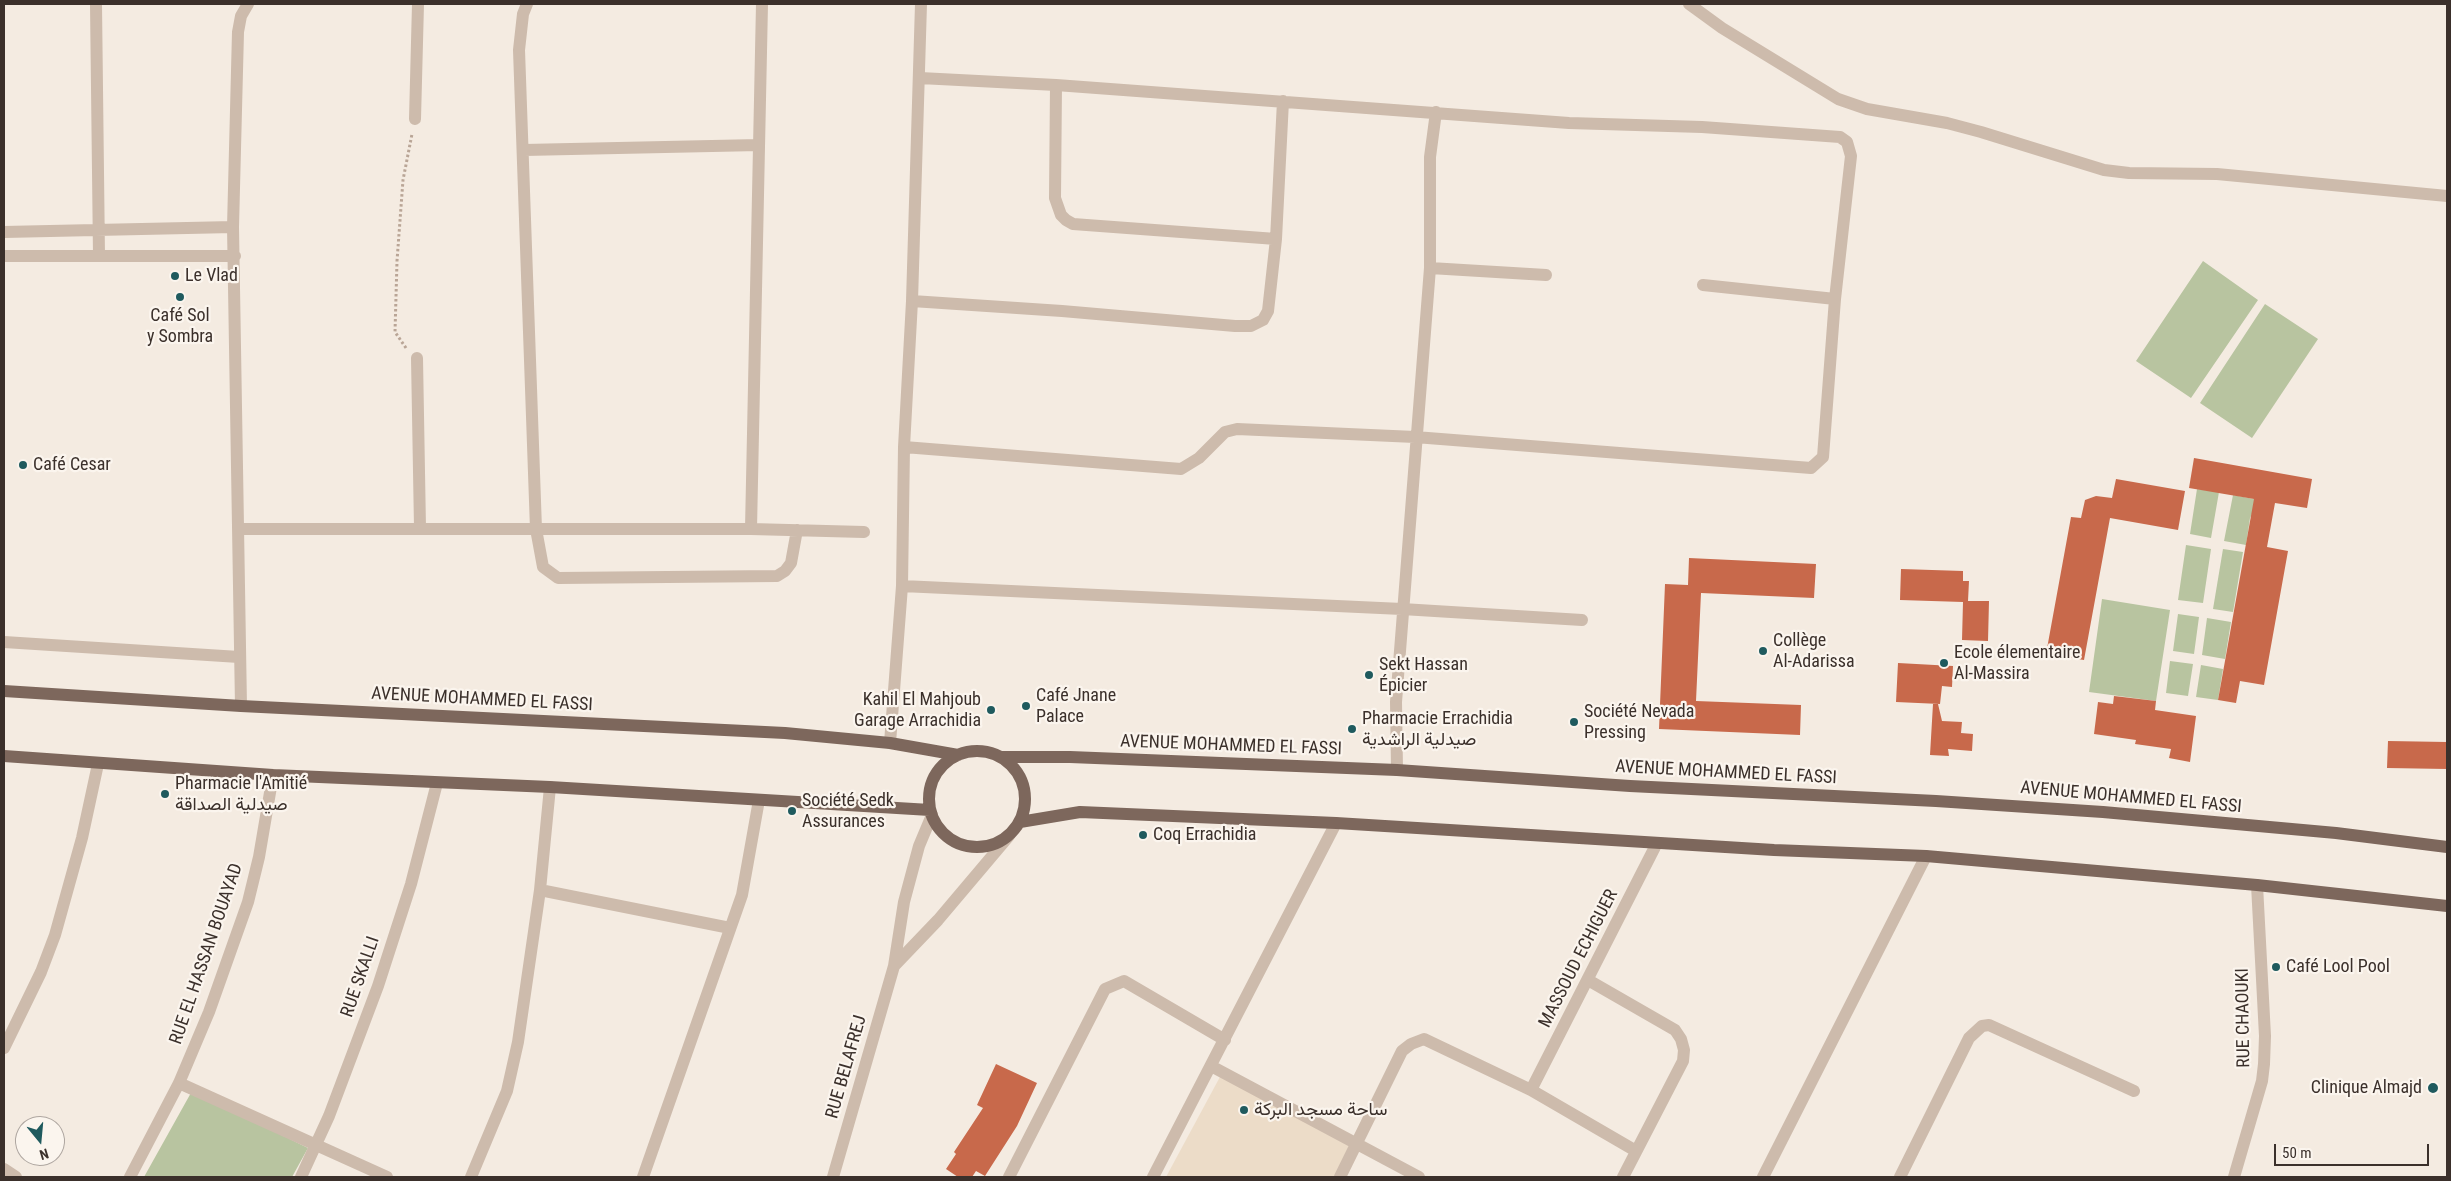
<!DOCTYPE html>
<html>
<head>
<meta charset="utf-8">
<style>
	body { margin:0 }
	#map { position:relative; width:2451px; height:1181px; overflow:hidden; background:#f4ebe1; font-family:"Roboto Condensed",sans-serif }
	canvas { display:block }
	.frame { position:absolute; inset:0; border:5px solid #3b302b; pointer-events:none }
	.north { position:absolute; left:15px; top:1116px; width:50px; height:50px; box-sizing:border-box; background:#fbf5ee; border:1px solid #aea6a0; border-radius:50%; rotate:163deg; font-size:14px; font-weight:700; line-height:20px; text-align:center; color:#3b302b }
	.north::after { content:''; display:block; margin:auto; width:18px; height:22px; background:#1f5a5e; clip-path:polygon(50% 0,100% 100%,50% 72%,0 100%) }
	.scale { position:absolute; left:2274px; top:1144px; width:155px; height:22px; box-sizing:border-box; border:2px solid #3b302b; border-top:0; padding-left:6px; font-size:15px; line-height:18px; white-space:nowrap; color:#3b302b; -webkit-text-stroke:4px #fbf5ee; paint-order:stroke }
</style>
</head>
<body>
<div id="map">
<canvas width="2451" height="1181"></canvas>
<div class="frame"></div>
<div class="north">N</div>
<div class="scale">50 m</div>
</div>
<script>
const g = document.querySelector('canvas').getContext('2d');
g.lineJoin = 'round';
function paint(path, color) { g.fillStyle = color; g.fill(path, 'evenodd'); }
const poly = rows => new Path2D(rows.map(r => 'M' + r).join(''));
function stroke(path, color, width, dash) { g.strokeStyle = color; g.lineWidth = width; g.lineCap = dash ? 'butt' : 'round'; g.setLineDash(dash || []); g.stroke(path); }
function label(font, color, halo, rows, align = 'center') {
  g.font = font + ' "Roboto Condensed",Vazirmatn,sans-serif'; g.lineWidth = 4.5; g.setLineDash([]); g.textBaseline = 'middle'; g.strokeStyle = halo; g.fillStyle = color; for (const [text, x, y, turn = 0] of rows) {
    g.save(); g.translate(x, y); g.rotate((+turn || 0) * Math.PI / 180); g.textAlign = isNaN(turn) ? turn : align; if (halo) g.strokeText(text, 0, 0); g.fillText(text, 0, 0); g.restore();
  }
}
const green = poly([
	[2203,261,2258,300,2191,398,2136,361],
	[2265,304,2318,339,2252,438,2200,403],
	[2197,489,2219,492,2211,538,2190,534],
	[2233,495,2259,500,2250,518,2246,545,2224,541],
	[2186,545,2211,549,2203,603,2178,600],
	[2223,549,2243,552,2233,612,2213,609],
	[2102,599,2170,610,2156,701,2089,692],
	[2178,614,2199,617,2194,654,2173,651],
	[2207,618,2231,622,2225,659,2202,655],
	[2170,661,2193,664,2188,696,2166,693],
	[2201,665,2223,669,2218,700,2196,697],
	[192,1091,308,1148,292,1177,144,1177]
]);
const plaza = poly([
	[1221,1075,1351,1145,1334,1177,1166,1177]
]);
const building = poly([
	[2194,458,2312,479,2307,508,2275,503,2267,547,2288,551,2264,685,2240,681,2236,703,2218,700,2254,499,2189,488],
	[2116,479,2185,491,2178,530,2110,518,2084,660,2046,654,2071,517,2081,518,2085,500,2096,496,2112,498],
	[1689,558,1816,564,1814,598,1701,593,1696,701,1801,705,1800,735,1659,729,1665,584,1688,585],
	[1901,569,1963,571,1963,581,1969,581,1968,601,1989,601,1988,641,1962,640,1963,602,1900,600],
	[1898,663,1953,666,1952,687,1942,686,1940,704,1896,702],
	[2114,696,2156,701,2155,710,2196,716,2190,762,2169,758,2171,749,2135,744,2136,740,2094,734,2098,702,2113,704],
	[1933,704,1938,704,1942,721,1962,722,1961,733,1973,734,1972,751,1948,749,1949,756,1930,755],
	[2388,741,2447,742,2447,769,2387,768],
	[996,1064,1037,1083,1017,1126,985,1176,976,1171,972,1177,958,1177,946,1169,956,1154,954,1152,983,1108,977,1105]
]);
const path = poly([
	[406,348,395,332,397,261,403,180,412,134]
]);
const minor = poly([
	[96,4,99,256],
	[527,4,523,14,519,50,536,529,543,567,558,578,777,576,785,571,791,563,797,530],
	[1689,4,1722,28,1838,99,1867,109,1947,123,1981,132,2104,170,2129,173,2217,174,2447,196],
	[1056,85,1055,198,1061,215,1066,220,1073,224,1276,239],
	[415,119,418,4],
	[524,150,759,145],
	[4,232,233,227],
	[4,256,235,256],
	[1430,268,1546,275],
	[1703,285,1835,299],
	[912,301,1062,311,1235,326,1251,326,1263,320,1268,311,1276,239,1283,101],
	[417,358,420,528],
	[904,447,1181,469,1199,458,1225,432,1237,429,1415,437,1811,468,1823,457,1835,299,1851,156,1847,142,1840,137,1702,127,1569,123,1056,85,920,78],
	[239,529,751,529,864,532],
	[751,529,762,4],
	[902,586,1402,609,1582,620],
	[4,642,239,657],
	[241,706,233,227,238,32,241,16,248,4],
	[890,743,902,586,904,447,912,301,921,4],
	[1397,770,1396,702,1430,268,1430,157,1436,112],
	[540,890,730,928],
	[894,966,938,920,1009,836],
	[1588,980,1675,1030,1681,1039,1684,1050,1683,1061,1623,1177],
	[4,1048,41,972,55,935,82,838,98,764],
	[1211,1066,1419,1177],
	[179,1083,387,1177],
	[1531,1090,1657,843],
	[4,1169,16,1177],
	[130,1177,179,1083,209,1012,248,902,259,857,273,775],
	[301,1177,329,1116,378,986,411,884,437,783],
	[471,1177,507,1091,518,1042,540,890,550,787],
	[643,1177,742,895,759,800],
	[833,1177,894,966,904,902,919,846,932,815],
	[1009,1177,1105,989,1124,981,1225,1040],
	[1153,1177,1336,823],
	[1340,1177,1402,1051,1411,1044,1424,1039,1531,1090,1636,1151],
	[1763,1177,1926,856],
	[1900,1177,1969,1038,1982,1026,1989,1025,2134,1091],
	[2234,1177,2262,1081,2264,1064,2265,1036,2257,885]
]);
const major = poly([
	[4,691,241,706,785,733,890,743,958,755],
	'929 799a48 48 0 1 1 96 0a48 48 0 1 1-96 0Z',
	[4,756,273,775,550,787,930,810],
	[1001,757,1070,757,1397,770,1630,786,1936,801,2103,812,2336,833,2447,847],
	[1020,822,1080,812,1336,823,1774,850,1926,856,2257,885,2447,906]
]);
const markers = [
	[175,276,5,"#1f5a5e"],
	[180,297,5,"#1f5a5e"],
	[23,465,5,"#1f5a5e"],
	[1763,651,5,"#1f5a5e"],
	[1944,663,5,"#1f5a5e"],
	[1369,675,5,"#1f5a5e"],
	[1026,706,5,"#1f5a5e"],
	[991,710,5,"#1f5a5e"],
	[1574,722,5,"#1f5a5e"],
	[1352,729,5,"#1f5a5e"],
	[165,794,5,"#1f5a5e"],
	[792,811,5,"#1f5a5e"],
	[1143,835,5,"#1f5a5e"],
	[2276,967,5,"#1f5a5e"],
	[2433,1088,6,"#1f5a5e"],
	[1244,1110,5,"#1f5a5e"]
];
const poiNames = [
	["Le Vlad",185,276],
	["Café Sol",180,316,"center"],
	["y Sombra",180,337,"center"],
	["Café Cesar",33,465],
	["Collège",1773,641],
	["Al-Adarissa",1773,662],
	["Ecole élementaire",1954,653],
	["Al-Massira",1954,674],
	["Sekt Hassan",1379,665],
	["Épicier",1379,686],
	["Café Jnane",1036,696],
	["Palace",1036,717],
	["Kahil El Mahjoub",981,700,"right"],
	["Garage Arrachidia",981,721,"right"],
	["Société Nevada",1584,712],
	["Pressing",1584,733],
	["Pharmacie Errachidia",1362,719],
	["صيدلية الراشدية",1362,740],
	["Pharmacie l'Amitié",175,784],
	["صيدلية الصداقة",175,805],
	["Société Sedk",802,801],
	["Assurances",802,822],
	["Coq Errachidia",1153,835],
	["Café Lool Pool",2286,967],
	["Clinique Almajd",2422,1088,"right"],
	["ساحة مسجد البركة",1254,1110]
];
const streetNames = [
	["AVENUE MOHAMMED EL FASSI",482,700,3],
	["AVENUE MOHAMMED EL FASSI",1231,746,2],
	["AVENUE MOHAMMED EL FASSI",1726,773,3],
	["AVENUE MOHAMMED EL FASSI",2131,798,5],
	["RUE EL HASSAN BOUAYAD",207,954,-71],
	["MASSOUD ECHIGUER",1579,959,-63],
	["RUE SKALLI",361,977,-71],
	["RUE CHAOUKI",2244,1018,-91],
	["RUE BELAFREJ",847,1067,-74]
];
paint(green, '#b8c4a0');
paint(plaza, '#ecdcc8');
paint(building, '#c8694b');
stroke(path, '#b9a596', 3, [2.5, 2.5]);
stroke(minor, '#cdbbac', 12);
stroke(major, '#7d675c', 12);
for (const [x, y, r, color] of markers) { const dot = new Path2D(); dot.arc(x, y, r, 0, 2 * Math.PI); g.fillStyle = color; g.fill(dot); stroke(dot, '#fbf5ee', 2); }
label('18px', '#3b302b', '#fbf5ee', poiNames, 'left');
label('18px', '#3b302b', '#fbf5ee', streetNames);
</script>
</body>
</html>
